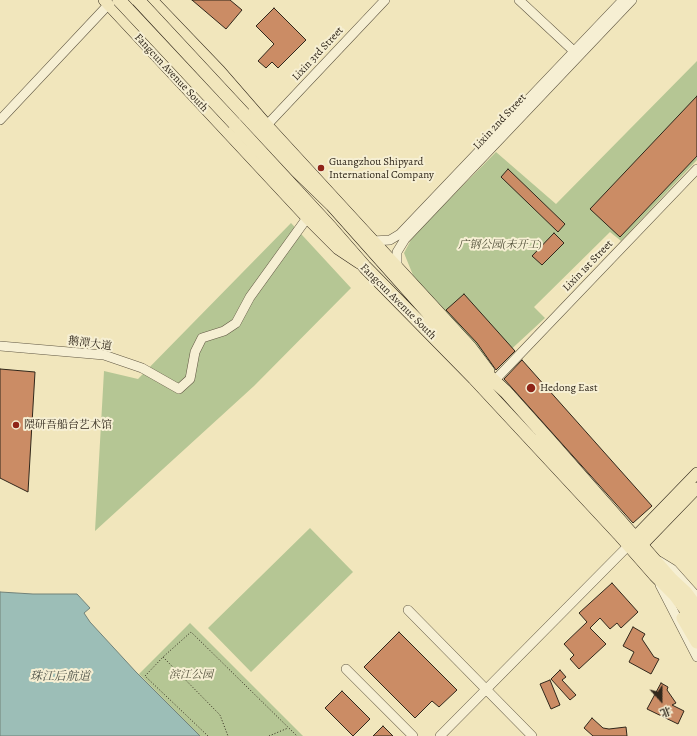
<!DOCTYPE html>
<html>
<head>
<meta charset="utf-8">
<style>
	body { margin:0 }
	#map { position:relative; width:697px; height:736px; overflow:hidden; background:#f1e6bc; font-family:Alegreya,"Noto Serif SC",serif }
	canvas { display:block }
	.north { position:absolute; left:641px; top:680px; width:40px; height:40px; -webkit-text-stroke:3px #f6efd3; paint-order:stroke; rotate:159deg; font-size:11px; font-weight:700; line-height:16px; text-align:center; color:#30271b }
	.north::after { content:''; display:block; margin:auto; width:14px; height:18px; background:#30271b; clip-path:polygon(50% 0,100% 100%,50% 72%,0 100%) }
</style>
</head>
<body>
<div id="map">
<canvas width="697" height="736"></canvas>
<div class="north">北</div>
</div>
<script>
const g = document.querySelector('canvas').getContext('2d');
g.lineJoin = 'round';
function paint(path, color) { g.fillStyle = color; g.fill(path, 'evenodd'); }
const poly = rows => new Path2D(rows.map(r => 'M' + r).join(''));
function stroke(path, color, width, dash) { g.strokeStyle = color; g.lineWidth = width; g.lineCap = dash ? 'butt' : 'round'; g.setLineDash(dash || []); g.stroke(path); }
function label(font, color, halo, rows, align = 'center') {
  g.font = font + ' Alegreya,"Noto Serif SC",serif'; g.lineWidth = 4; g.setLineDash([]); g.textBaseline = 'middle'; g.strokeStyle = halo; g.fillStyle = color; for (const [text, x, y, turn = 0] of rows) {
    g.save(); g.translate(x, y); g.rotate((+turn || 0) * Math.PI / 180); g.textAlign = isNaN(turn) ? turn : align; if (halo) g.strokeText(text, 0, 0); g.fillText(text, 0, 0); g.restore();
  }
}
const green = poly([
	[697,61,697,160,621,241,610,232,534,307,545,318,491,368,415,280,404,253,413,236,496,152,556,204],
	[291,223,351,288,254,386,95,531,104,371,138,379],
	[310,528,353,572,251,672,208,628],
	[190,623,303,736,200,736,139,674]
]);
const water = poly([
	[0,592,33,594,77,594,90,608,84,613,90,622,136,672,200,736,0,736,0,592]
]);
const building = poly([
	[192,0,230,0,242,10,226,29,192,0],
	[274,8,306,40,278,68,272,62,266,68,258,61,274,44,256,26,274,8],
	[697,96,697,156,620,237,590,209,697,96],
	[508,169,565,224,558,232,501,177,508,169],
	[554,233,564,243,542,265,532,256,554,233],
	[464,294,515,351,496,370,477,343,446,310,464,294],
	[522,360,652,506,633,523,504,379,522,360],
	[0,369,35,372,28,492,0,478,0,369],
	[612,583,638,612,621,628,617,623,610,629,600,618,590,628,606,644,579,669,570,659,574,655,564,644,587,622,579,613,612,583],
	[633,627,645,634,642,639,654,657,659,659,651,674,629,662,634,652,623,646,633,627],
	[399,632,457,690,439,707,432,701,415,718,364,667,399,632],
	[560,670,566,677,562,680,576,695,570,700,551,679,560,670],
	[550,680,560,705,551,709,540,684,550,680],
	[661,683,668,687,667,690,676,703,672,705,684,711,678,724,647,709,661,683],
	[342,691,370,719,353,736,325,708,342,691],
	[592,718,603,728,609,729,626,727,627,736,593,736,584,728,592,718],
	[383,726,393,736,373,736,383,726]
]);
const path = poly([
	[163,657,220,715,228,736],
	[208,736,145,676,163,657,191,632,297,736],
	[269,736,288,728]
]);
const minor = poly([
	[519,0,578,55],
	[0,120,108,5],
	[267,125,385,0],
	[373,241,390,240,400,234,623,0],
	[397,267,397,252,405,239,632,0],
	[0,346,104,355,142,368,179,389,190,379,195,352,202,338,224,331,236,323,250,297,307,218],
	[496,379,697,169],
	[659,561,672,569,697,597],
	[660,585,697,657],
	[408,610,532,736],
	[346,669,413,736],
	[440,736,629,545]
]);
const major = poly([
	[104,0,307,218,338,249,359,263],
	[152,0,220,71,267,125,471,347,489,371],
	[635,537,697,473],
	[642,545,697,488]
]);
const highway = poly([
	[244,114,297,171,332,205,464,353,506,392,550,441,671,579,686,593,697,608],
	[234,123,331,228,365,267,474,378,619,534,655,575,675,595,697,625],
	[683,618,697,642]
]);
const highwayBridge = poly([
	[119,0,234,123],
	[138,0,244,114]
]);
const markers = [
	[321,168,4,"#8f2418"],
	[531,388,5,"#8f2418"],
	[16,425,4,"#8f2418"]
];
const streetNames = [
	["Lixin 3rd Street",318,54,-47],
	["Fangcun Avenue South",171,73,47],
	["Lixin 2nd Street",500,122,-47],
	["Lixin 1st Street",588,266,-46],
	["Fangcun Avenue South",398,302,45],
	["鹅潭大道",90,344,8]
];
const poiNames = [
	["Guangzhou Shipyard",329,162],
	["International Company",329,175],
	["Hedong East",540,388],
	["隈研吾船台艺术馆",24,425]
];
const parkNames = [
	["广钢公园(未开工)",500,245],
	["滨江公园",191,675]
];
const waterNames = [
	["珠江后航道",60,677]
];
paint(green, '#b5c694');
paint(water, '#9cbeb7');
stroke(water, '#718279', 1);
paint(building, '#cb8c65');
stroke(building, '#30271b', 1);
stroke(minor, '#605743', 10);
stroke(major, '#30271b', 12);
stroke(highway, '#30271b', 14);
stroke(path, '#30271b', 1, [1, 2]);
stroke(minor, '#f6efd3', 9);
stroke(major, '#f1e6bc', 11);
stroke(highway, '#f1e6bc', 13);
stroke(highwayBridge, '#30271b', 14, []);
stroke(highwayBridge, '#f1e6bc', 13);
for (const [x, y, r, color] of markers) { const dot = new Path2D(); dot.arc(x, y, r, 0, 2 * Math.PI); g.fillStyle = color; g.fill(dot); stroke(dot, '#f6efd3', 1.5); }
label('11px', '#30271b', '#f6efd3', streetNames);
label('11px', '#30271b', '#f6efd3', poiNames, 'left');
label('italic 11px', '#514f39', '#f6efd3', parkNames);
label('italic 12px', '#50544a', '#f6efd3', waterNames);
</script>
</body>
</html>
